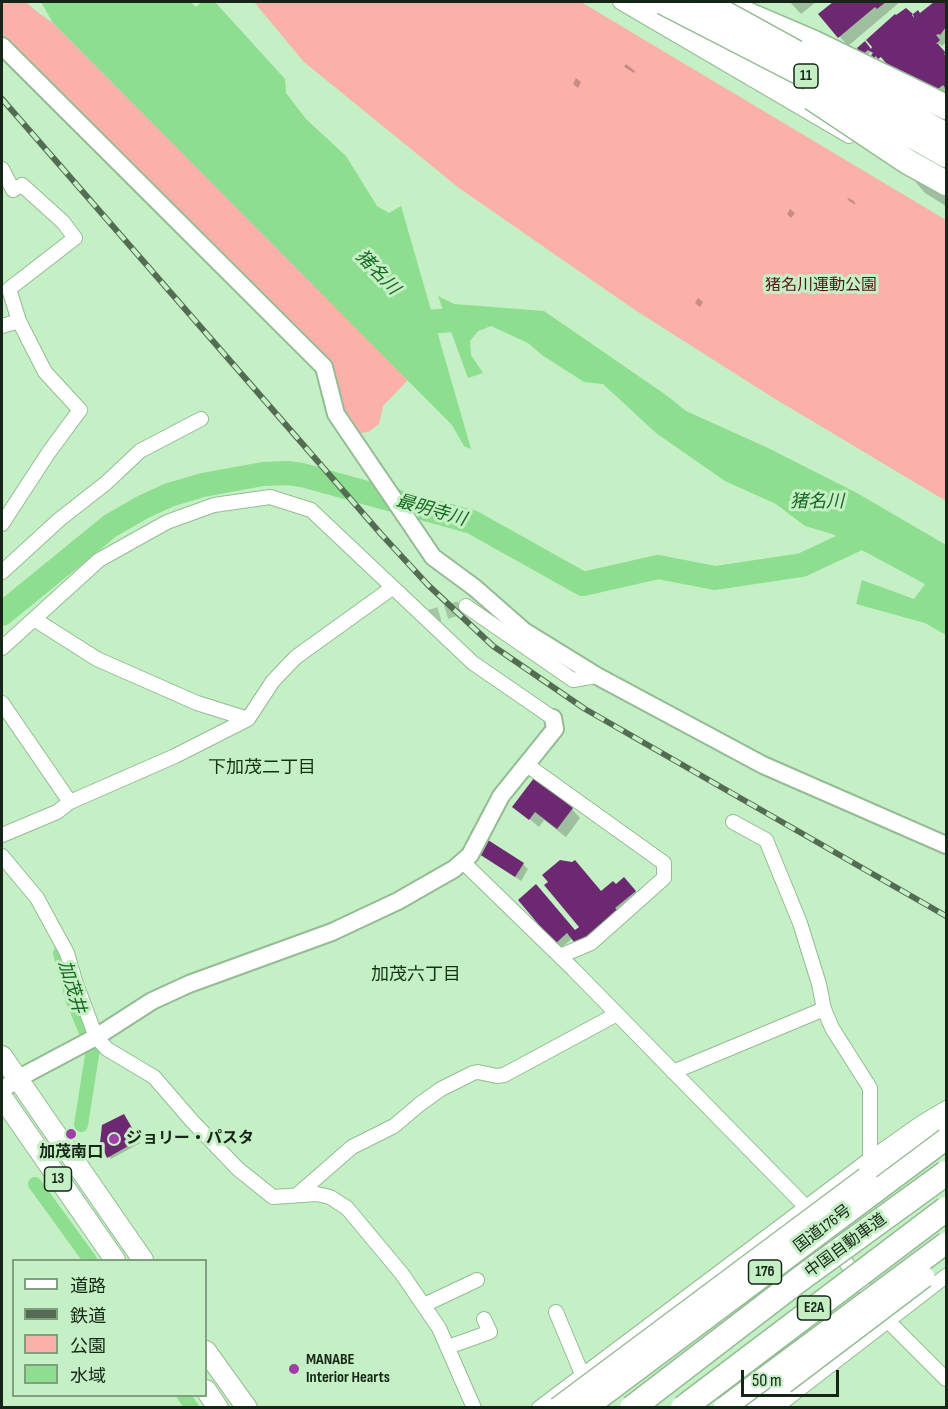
<!DOCTYPE html>
<html>
<head>
<meta charset="utf-8">
<style>
	body { margin:0 }
	#map { position:relative; width:948px; height:1409px; overflow:hidden; background:#c5efc5; font-family:"Sofia Sans Condensed","Noto Sans JP",sans-serif }
	canvas { display:block }
	.frame { position:absolute; inset:0; border:3px solid #162616; pointer-events:none }
	.legend { position:absolute; left:12px; top:1259px; width:195px; height:138px; box-sizing:border-box; background:#c5efc5; border:2px solid #7f9f7f; margin:0; padding:8px 10px; list-style:none; font-size:18px; color:#162616 }
	.legend li { display:flex; align-items:center; gap:12px; height:30px }
	.legend b { width:30px; border:2px solid #7f9f7f }
	.scale { position:absolute; left:741px; top:1370px; width:98px; height:27px; box-sizing:border-box; border:3px solid #162616; border-top:0; padding-left:8px; font-size:18px; line-height:21px; white-space:nowrap; color:#162616; -webkit-text-stroke:4px #c5efc5; paint-order:stroke }
</style>
</head>
<body>
<div id="map">
<canvas width="948" height="1409"></canvas>
<div class="frame"></div>
<ul class="legend">
<li><b style="height:8px;background:#fff"></b>道路</li>
<li><b style="height:8px;background:#536c53"></b>鉄道</li>
<li><b style="height:16px;background:#fbb0a9"></b>公園</li>
<li><b style="height:16px;background:#8dde8f"></b>水域</li>
</ul>
<div class="scale">50 m</div>
</div>
<script>
const g = document.querySelector('canvas').getContext('2d');
g.lineJoin = 'round';
function paint(path, color) { g.fillStyle = color; g.fill(path, 'evenodd'); }
const poly = rows => new Path2D(rows.map(r => 'M' + r).join(''));
function stroke(path, color, width, dash) { g.strokeStyle = color; g.lineWidth = width; g.lineCap = dash ? 'butt' : 'round'; g.setLineDash(dash || []); g.stroke(path); }
function label(font, color, halo, rows, align = 'center') {
  g.font = font + ' "Sofia Sans Condensed","Noto Sans JP",sans-serif'; g.lineWidth = 6; g.setLineDash([]); g.textBaseline = 'middle'; g.strokeStyle = halo; g.fillStyle = color; for (const [text, x, y, turn = 0] of rows) {
    g.save(); g.translate(x, y); g.rotate((+turn || 0) * Math.PI / 180); g.textAlign = isNaN(turn) ? turn : align; if (halo) g.strokeText(text, 0, 0); g.fillText(text, 0, 0); g.restore();
  }
}
const green = poly([
	[2,2,26,2,36,11,53,23,408,380,383,406,379,424,368,432,360,433,343,407,332,366,318,349,2,36],
	[254,2,581,2,946,220,946,501,772,397,635,310,459,188,304,62]
]);
const water = poly([
	[41,2,190,2,196,7,202,2,215,2,285,79,286,93,306,119,346,156,377,206,389,213,401,206,471,449,464,446,452,425,53,23],
	[438,296,454,304,544,311,666,395,686,411,766,447,857,493,946,545,946,635,925,623,856,604,862,580,914,599,925,584,832,534,805,526,776,504,725,481,656,433,603,384,584,382,542,355,528,343,491,326,478,331,470,341,471,355,483,373,468,378]
]);
const shadow = poly([
	[790,2,816,2,801,14],
	[835,2,900,2,848,46,820,14],
	[937,2,946,2,946,42,942,46,940,44,937,46,946,57,946,97,929,111,915,19],
	[859,48,871,50,874,52,880,60,875,57,873,55,875,54,872,51,866,56],
	[626,64,635,71,634,73,624,67],
	[576,78,581,82,578,88,573,84],
	[914,150,946,166,946,206,925,193,908,173,919,154],
	[847,197,854,201,856,205,849,201],
	[790,209,795,213,791,218,787,214],
	[698,298,703,302,700,307,695,303],
	[514,806,572,809,580,818,566,837,544,820,539,827],
	[481,854,523,864,528,869,521,881],
	[575,862,602,892,616,886,630,885,640,897,586,940,583,936,582,927,572,864],
	[544,895,587,945,581,947,573,938,561,948,556,943],
	[126,1118,140,1143,111,1159,109,1157]
]);
const canal = poly([
	[60,953,73,1001,93,1049,81,1125],
	[35,1184,90,1260],
	[184,1396,192,1408]
]);
const river = poly([
	[409,306,425,322,479,318],
	[2,614,110,526,143,507,169,495,203,485,263,474,287,473,302,475,472,522,583,584,658,567,715,578,802,565,877,530]
]);
const building = poly([
	[833,2,886,2,877,9,875,7,838,38,818,14],
	[934,2,946,2,946,27,940,35,939,34,936,35,940,40,936,44,938,44,946,53,944,54,946,56,946,89,943,85,919,104,881,57,878,59,876,56,874,58,871,55,873,53,868,50,862,55,857,48,865,41,871,49,872,47,866,40,895,14,896,15,906,8,913,14,912,15,914,18,913,14,918,10,920,13],
	[534,778,573,808,557,829,535,812,529,820,512,807],
	[488,840,524,863,515,877,479,854],
	[560,860,572,862,575,860,601,891,613,881,616,884,624,877,636,891,615,908,617,910,583,939,574,942,567,933,555,944,518,900,536,884,575,930,579,927,544,885,548,882,542,875],
	[124,1114,139,1140,107,1158,100,1143,102,1125]
]);
const minorTunnel = poly([
	[426,618,466,606]
]);
const minor = poly([
	[620,2,849,136],
	[2,169,13,190,22,185,63,222,75,238,9,289,19,321,45,372,80,410,49,452,2,524],
	[2,326,19,321],
	[2,572,60,519,106,483,140,451,201,419],
	[466,606,573,680,597,676],
	[34,619,97,659,197,703,248,719],
	[2,648,99,560,167,522,214,505,270,497,311,510,473,663,553,718],
	[2,703,70,802,175,756,248,719,273,681,296,657,392,588],
	[527,765,664,863,664,878,591,943,560,956],
	[733,822,766,840,800,923,819,984,824,1009,832,1028,870,1088,870,1159],
	[2,835,57,812,70,802],
	[2,856,37,898,67,953,75,981,96,1037,107,1049,154,1077,192,1121,238,1169,273,1197,317,1194,330,1197,347,1208,402,1274,439,1328,474,1408],
	[463,862,573,969,806,1207,888,1321,946,1379],
	[673,1072,824,1009],
	[297,1195,352,1147,394,1126,420,1104,441,1089,473,1073,478,1072,497,1076,504,1075,617,1014],
	[424,1305,477,1280],
	[556,1312,582,1374],
	[448,1347,490,1332,484,1319],
	[539,1408,870,1159,921,1123,946,1108],
	[775,1408,946,1276]
]);
const tertiary = poly([
	[2,46,324,367,336,414,433,557,475,588,524,631,597,676,763,765,946,845],
	[2,1090,17,1079,96,1037,152,1001,189,984,332,932,398,901,454,869,470,855,501,796,555,729,553,718]
]);
const primary = poly([
	[2,1056,143,1260],
	[2,1097,115,1260],
	[206,1351,247,1408],
	[206,1390,218,1408]
]);
const trunk = poly([
	[866,1178,946,1127],
	[752,1408,784,1383]
]);
const motorway = poly([
	[647,2,812,98],
	[737,10,814,43]
]);
const rail = poly([
	[2,99,381,534,428,585,493,646,585,709,946,916]
]);
const trunkBridge = poly([
	[784,1383,924,1277],
	[558,1408,866,1178],
	[586,1408,946,1139],
	[724,1408,946,1243]
]);
const motorwayBridge = poly([
	[663,2,799,72,946,155],
	[704,2,946,135],
	[814,43,946,107],
	[812,98,908,162,946,183],
	[632,1408,800,1279,946,1173],
	[683,1408,946,1209]
]);
const markers = [
	[71,1134,6,"#9f3fa6"],
	[114,1139,6,"#9f3fa6"],
	[294,1369,6,"#9f3fa6"]
];
const shields = [
	[806,76,24],
	[58,1179,27],
	[765,1272,33],
	[814,1308,33]
];
const shieldNames = [
	["11",806,76],
	["13",58,1179],
	["176",765,1272],
	["E2A",814,1308]
];
const parkNames = [
	["猪名川運動公園",821,286]
];
const poiNames = [
	["ジョリー・パスタ",126,1139],
	["加茂南口",71,1153,"center"],
	["MANABE",306,1360],
	["Interior Hearts",306,1378]
];
const streetNames = [
	["国道176号",823,1229,-37],
	["中国自動車道",846,1246,-36]
];
const waterNames = [
	["猪名川",377,273,46],
	["猪名川",817,502],
	["最明寺川",431,511,16],
	["加茂井",71,987,73]
];
const neighbourhoodNames = [
	["下加茂二丁目",262,768],
	["加茂六丁目",416,975]
];
paint(green, '#fbb0a9');
paint(water, '#8dde8f');
paint(shadow, '#0003');
stroke(canal, '#8dde8f', 14);
stroke(river, '#8dde8f', 24);
paint(building, '#6c2971');
stroke(minorTunnel, '#a2c7a2', 14, [14, 7]);
stroke(minor, '#94bc94', 16);
stroke(tertiary, '#94bc94', 20);
stroke(primary, '#94bc94', 22);
stroke(trunk, '#94bc94', 24);
stroke(motorway, '#94bc94', 27);
stroke(minor, '#fff', 14);
stroke(tertiary, '#fff', 16);
stroke(primary, '#fff', 20);
stroke(trunk, '#fff', 21);
stroke(motorway, '#fff', 24);
stroke(rail, '#536c53', 6);
stroke(rail, '#c5efc5', 4, [11]);
stroke(trunkBridge, '#94bc94', 24, []);
stroke(motorwayBridge, '#94bc94', 27, []);
stroke(trunkBridge, '#fff', 21);
stroke(motorwayBridge, '#fff', 24);
for (const [x, y, r, color] of markers) { const dot = new Path2D(); dot.arc(x, y, r, 0, 2 * Math.PI); g.fillStyle = color; g.fill(dot); stroke(dot, '#c5efc5', 2); }
for (const [x, y, w] of shields) { const box = new Path2D(); box.roundRect(x - w / 2, y - 12, w, 24, 4.5); g.fillStyle = '#c5efc5'; g.fill(box); stroke(box, '#162616', 1.5); }
label('bold 15px', '#162616', null, shieldNames);
label('16px', '#581415', '#c5efc5', parkNames);
label('bold 16px', '#162616', '#c5efc5', poiNames, 'left');
label('16px', '#162616', '#c5efc5', streetNames);
label('italic 18px', '#14681f', '#c5efc5', waterNames);
label('18px', '#103413', '#c5efc5', neighbourhoodNames);
</script>
</body>
</html>
